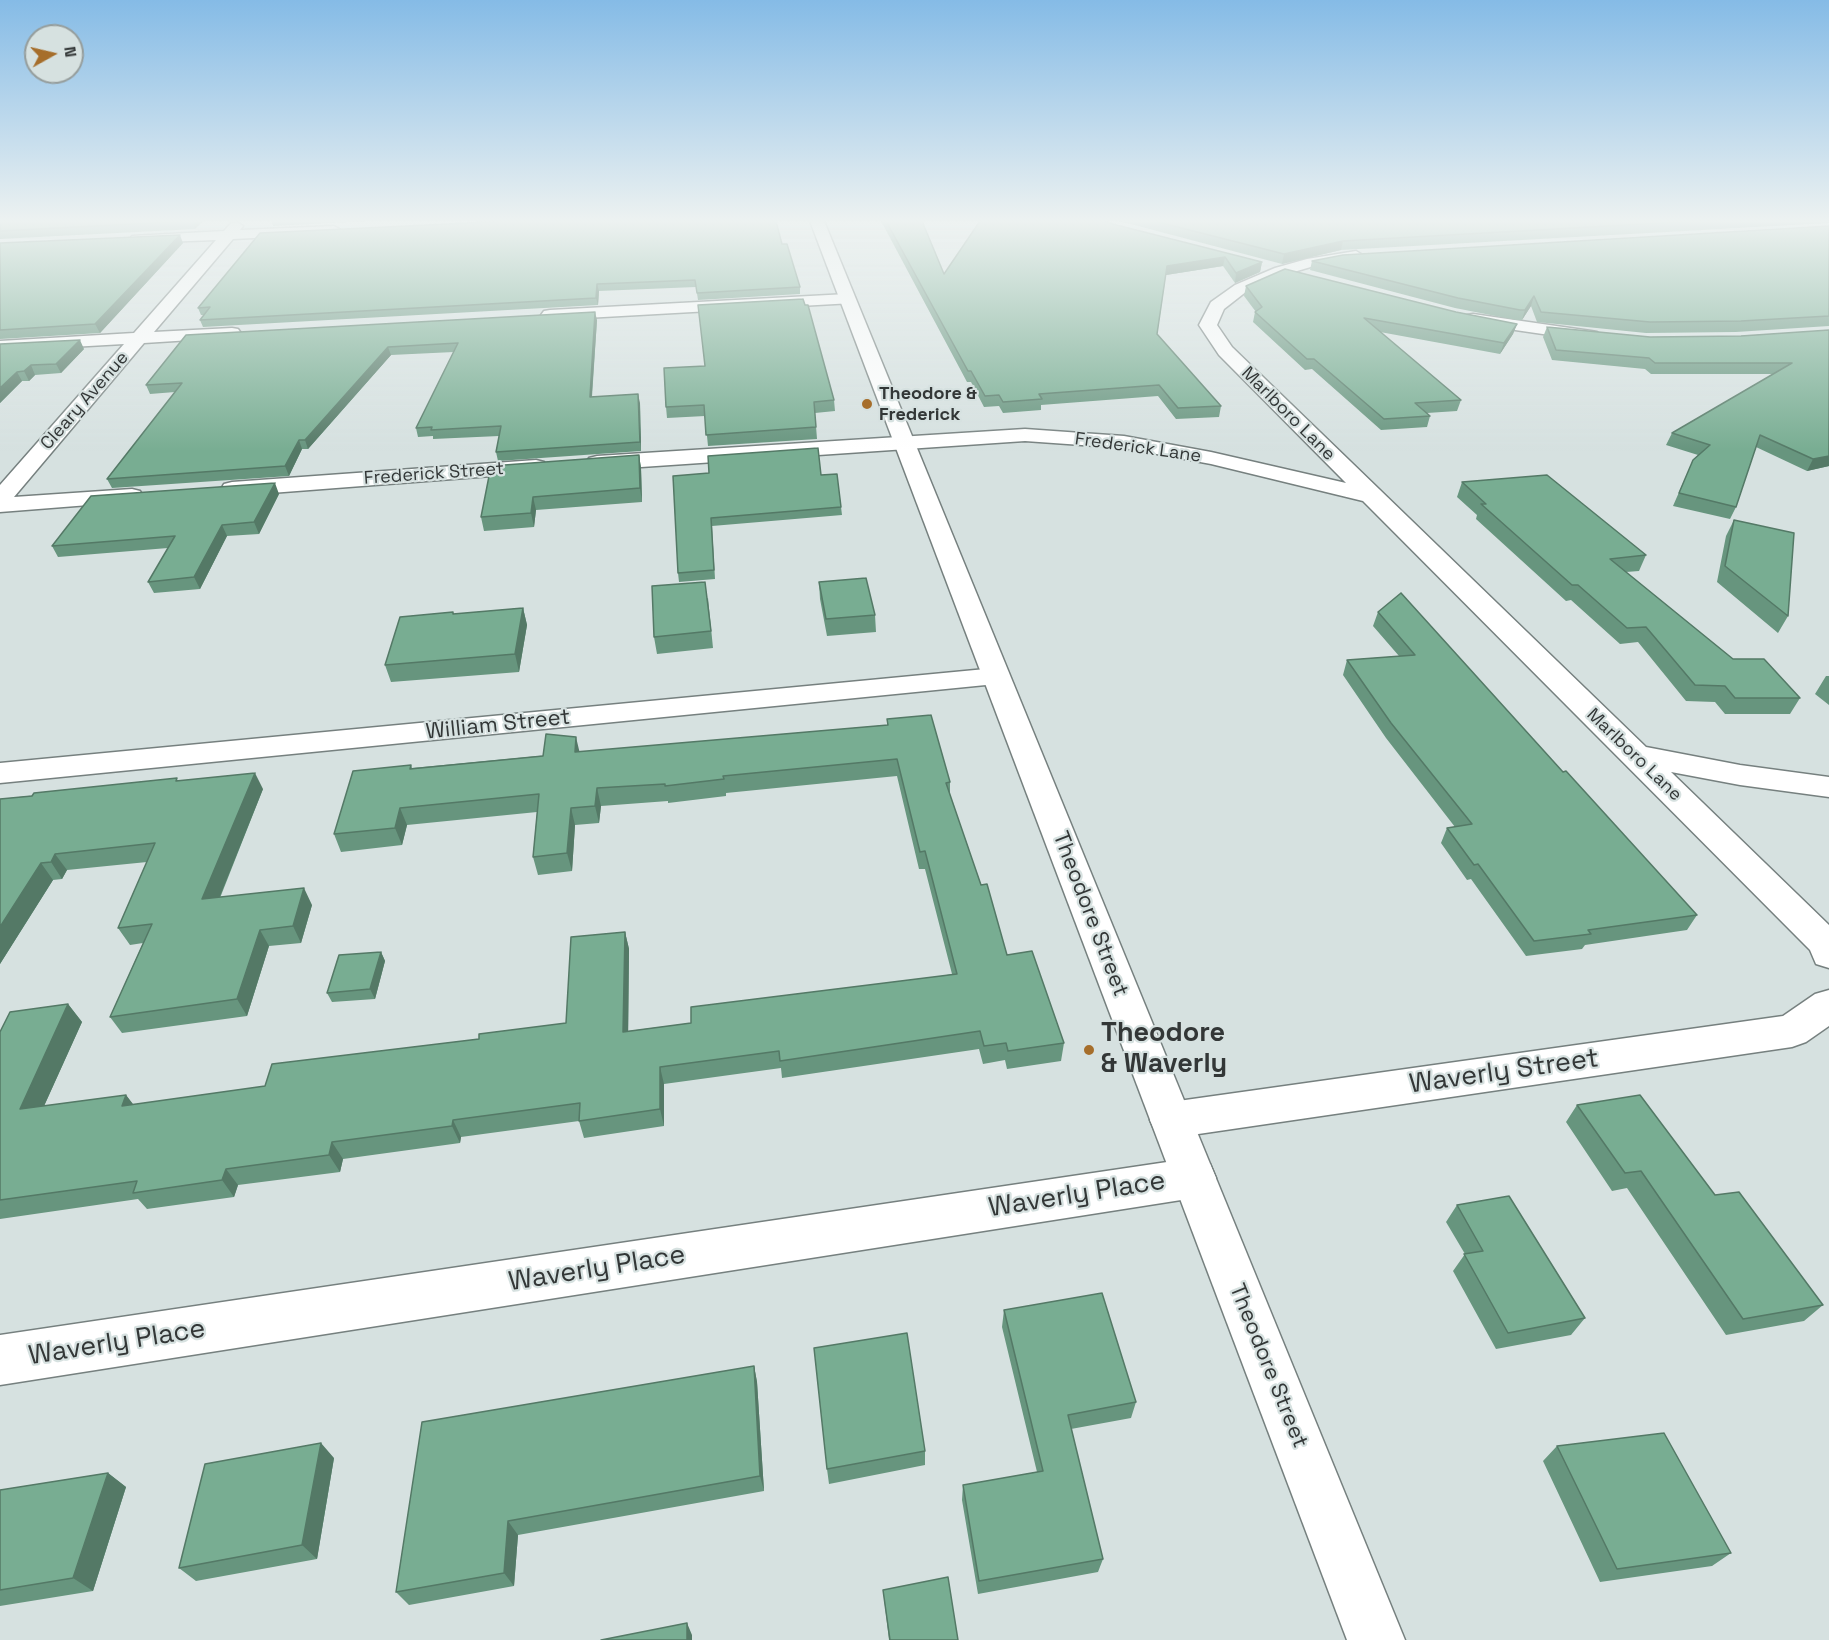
<!DOCTYPE html>
<html>
<head>
<meta charset="utf-8">
<style>
	body { margin:0 }
	#map { position:relative; width:1829px; height:1640px; overflow:hidden; background:#d6e1e0; font-family:"Space Grotesk",sans-serif }
	canvas { display:block }
	.north { position:absolute; left:24px; top:24px; width:60px; height:60px; box-sizing:border-box; background:#d6e1e0; border:2px solid #959d9c; border-radius:50%; rotate:82deg; font-size:16px; font-weight:700; line-height:24px; text-align:center; color:#333737 }
	.north::after { content:''; display:block; margin:auto; width:21px; height:27px; background:#a66e2b; clip-path:polygon(50% 0,100% 100%,50% 72%,0 100%) }
</style>
</head>
<body>
<div id="map">
<canvas width="1829" height="1640"></canvas>
<div class="north">N</div>
</div>
<script>
const g = document.querySelector('canvas').getContext('2d');
g.lineJoin = 'round';
const poly = rows => new Path2D(rows.map(r => 'M' + r).join(''));
function stroke(path, color, width, dash) { g.strokeStyle = color; g.lineWidth = width; g.lineCap = dash ? 'butt' : 'round'; g.setLineDash(dash || []); g.stroke(path); }
function paint(path, color) { g.fillStyle = color; g.fill(path, 'evenodd'); }
function label(font, color, halo, rows, align = 'center') {
  g.font = font + ' "Space Grotesk",sans-serif'; g.lineWidth = 4.5; g.setLineDash([]); g.textBaseline = 'middle'; g.strokeStyle = halo; g.fillStyle = color; for (const [text, x, y, turn = 0] of rows) {
    g.save(); g.translate(x, y); g.rotate((+turn || 0) * Math.PI / 180); g.textAlign = isNaN(turn) ? turn : align; if (halo) g.strokeText(text, 0, 0); g.fillText(text, 0, 0); g.restore();
  }
}
const street = poly([
	[236,222,243,226,240,230,334,226,341,230,334,234,233,239,154,332,232,328,238,329,241,333,238,337,144,343,14,497,132,489,140,491,143,496,140,501,0,512,0,485,124,344,0,351,0,341,134,333,216,240,137,243,132,242,130,239,132,236,224,231,231,223,236,222],
	[1356,251,1364,256,1361,259,1314,266,1287,274,1247,291,1224,309,1217,325,1232,347,1646,747,1740,765,1829,777,1829,797,1740,785,1671,772,1829,925,1829,968,1816,964,1810,950,1363,501,1211,464,1124,448,1025,441,597,470,589,468,586,463,589,458,597,456,1025,429,1124,436,1211,452,1346,483,1219,355,1199,325,1211,302,1235,285,1275,268,1307,259,1356,251],
	[847,294,853,295,855,299,853,303,550,320,544,319,541,315,544,311,550,310,847,294],
	[1473,314,1591,331,1597,332,1600,336,1597,340,1591,341,1467,323,1464,319,1467,315,1473,314],
	[536,460,544,462,547,467,544,472,232,496,224,494,221,489,224,484,232,482,536,460],
	[996,668,1006,671,1010,677,1006,683,0,783,0,763,996,668],
	[1829,990,1829,1026,1806,1042,1792,1047,1171,1138,1156,1133,1150,1120,1156,1107,1171,1102,1783,1016,1815,994,1829,990],
	[1194,1158,1210,1164,1216,1178,1210,1192,1194,1198,0,1385,0,1335,1194,1158]
]);
const secondary = poly([
	[810,221,824,221,1405,1640,1347,1640,810,221]
]);
const wall = poly([
	[0,221,203,221,195,229,0,239],
	[272,221,367,221,273,226],
	[881,221,922,221,944,274,980,221,1262,262,1260,272,1235,283,1223,266,1166,275,1157,335,1221,406,1219,417,1176,419,1158,396,1041,405,1041,410,1003,413,999,406,984,407,971,382,967,382],
	[1119,221,1829,221,1829,223,1341,250,1282,264],
	[1829,227,1829,326,1736,332,1646,333,1537,322,1531,306,1522,320,1516,320,1455,308,1310,270,1312,261],
	[0,243,183,243,100,333,0,339],
	[782,244,800,287,800,294,698,300,696,287,599,291,598,305,203,327,200,320,204,315,201,315,198,308],
	[1246,286,1456,312,1517,324,1513,334,1500,354,1380,332,1461,400,1457,411,1427,413,1430,416,1427,427,1381,430,1312,369,1305,370,1253,322,1255,312,1256,312,1244,296],
	[597,320,592,397,640,403,641,451,498,461,496,452,499,436,433,439,433,436,418,437,416,428,454,352,391,355,308,449,302,449,289,476,112,488,107,479,175,392,150,394,146,385,186,335],
	[1547,327,1650,337,1741,336,1829,330,1829,466,1807,471,1756,447,1736,507,1730,519,1673,506,1693,460,1698,455,1666,445,1672,433,1773,374,1651,374,1645,369,1552,360,1543,337],
	[0,344,84,349,61,373,35,375,29,381,22,381,0,403],
	[664,368,834,400,835,411,815,413,817,439,708,446,705,416,667,418,666,407],
	[639,455,641,468,642,502,536,510,534,527,484,531,481,517],
	[709,473,821,475,841,507,842,515,712,526,715,579,679,582,678,573],
	[1462,482,1646,555,1639,571,1626,572,1733,659,1800,698,1790,714,1725,714,1715,702,1686,701,1638,642,1620,644,1571,600,1566,601,1476,519,1477,515,1457,497],
	[279,494,259,534,227,536,200,589,154,593,148,582,168,548,58,557,52,546],
	[1734,520,1788,616,1778,633,1717,582,1726,536],
	[819,582,875,615,876,632,827,636,820,599],
	[708,598,713,648,657,654,654,637],
	[523,608,527,625,519,672,391,682,385,665,454,614],
	[1378,612,1563,772,1697,915,1687,930,1585,945,1582,949,1526,956,1471,879,1467,880,1441,843,1447,828,1455,827,1386,738,1343,675,1347,660,1399,656,1373,626],
	[1826,676,1829,676,1829,705,1815,694],
	[887,719,950,782,950,795,981,885,1007,955,1064,1043,1061,1061,1007,1069,1005,1060,983,1064,979,1049,782,1078,781,1068,664,1084,664,1126,584,1138,579,1121,461,1137,460,1143,343,1159,340,1172,238,1185,234,1197,147,1209,138,1199,0,1219,0,1032,68,1004,82,1022,44,1106,126,1095,133,1105,265,1086,479,1039,566,1023,625,932,629,949,628,1031,691,1023,952,974,925,869,919,869,897,776,726,793,726,796,668,803,668,801,601,806,599,823,575,825,572,871,538,875,533,857,537,812,407,825,402,845,341,852,334,834,411,765,412,768,580,752,887,725],
	[178,780,263,789,220,898,312,905,301,943,269,946,247,1016,122,1033,110,1017,143,943,130,945,118,928,147,862,67,870,62,879,53,880,0,964,0,799],
	[381,952,385,961,375,999,332,1002,327,993],
	[1577,1105,1715,1195,1823,1305,1804,1321,1726,1335,1627,1188,1612,1191,1566,1122],
	[1457,1205,1585,1318,1571,1335,1496,1349,1453,1271,1465,1254,1446,1222],
	[1004,1310,1136,1402,1131,1418,1071,1429,1103,1559,1098,1572,978,1594,962,1500,963,1485,1037,1472,1002,1327],
	[754,1366,757,1382,764,1491,518,1535,514,1586,409,1605,396,1592],
	[1557,1446,1731,1553,1712,1566,1600,1582,1543,1461],
	[925,1451,925,1465,829,1484,827,1469],
	[334,1458,317,1559,196,1581,179,1568],
	[108,1473,126,1487,93,1591,0,1606,0,1490],
	[883,1590,958,1640,889,1640]
]);
const shadedWall = poly([
	[193,221,203,221,195,229],
	[180,235,183,243,100,333,95,324],
	[1343,241,1341,250,1282,264,1284,254],
	[1225,257,1223,266,1166,275,1167,266],
	[1262,262,1260,272,1235,283,1236,273],
	[597,284,599,291,598,305,596,298],
	[1534,296,1531,306,1522,320,1525,310],
	[595,312,597,320,591,406,590,397],
	[1517,324,1513,334,1500,354,1504,343],
	[80,340,84,349,61,373,56,364],
	[388,347,391,355,308,449,305,440],
	[31,365,35,375,29,381,24,371],
	[17,372,22,381,0,403,0,388],
	[638,394,640,403,641,451,640,442],
	[299,440,302,449,289,476,285,466],
	[639,455,641,468,642,502,640,488],
	[1829,456,1829,466,1807,471,1813,459],
	[275,483,279,494,259,534,254,522],
	[533,497,536,510,534,527,531,513],
	[222,525,227,536,200,589,194,577],
	[523,608,527,625,519,672,515,654],
	[576,737,580,754,575,752],
	[255,773,263,789,212,916,202,899],
	[597,788,601,806,599,823,595,806],
	[400,808,407,825,402,845,395,828],
	[571,808,575,825,572,871,567,853],
	[55,854,67,870,62,879,51,862],
	[41,863,53,880,0,964,0,927],
	[304,888,312,905,301,943,293,926],
	[260,930,269,946,247,1016,237,999],
	[625,932,629,949,628,1049,623,1032],
	[381,952,385,961,375,999,370,989],
	[68,1004,82,1022,35,1126,20,1109],
	[660,1067,664,1084,664,1126,660,1109],
	[126,1095,140,1113,122,1106],
	[453,1120,461,1137,460,1143,452,1126],
	[332,1142,343,1159,340,1172,329,1155],
	[226,1169,238,1185,234,1197,222,1180],
	[754,1366,757,1382,764,1491,760,1476],
	[321,1443,334,1458,317,1559,302,1545],
	[108,1473,126,1487,93,1591,73,1578],
	[508,1521,518,1535,514,1586,504,1573],
	[687,1623,692,1635,692,1640,687,1640]
]);
const building = poly([
	[0,221,190,221,0,231,0,221],
	[510,221,776,221,782,244,787,244,800,287,697,293,695,280,597,284,596,298,200,320,210,307,198,308,260,233,510,221],
	[886,221,922,221,944,274,980,221,1101,221,1262,262,1236,273,1225,257,1167,266,1157,334,1221,406,1178,408,1159,385,1039,394,1042,399,1003,402,999,395,985,396,971,371,968,371,886,221],
	[1154,221,1696,221,1343,241,1284,254,1154,221],
	[1829,226,1829,316,1741,321,1650,322,1541,312,1534,296,1525,310,1520,310,1458,298,1312,261,1343,255,1829,226],
	[180,235,95,324,0,330,0,243,180,235],
	[1285,269,1456,312,1517,324,1504,343,1364,318,1461,400,1415,403,1430,416,1384,419,1314,359,1307,359,1255,312,1262,307,1246,286,1285,269],
	[803,299,805,305,808,305,834,400,814,402,816,427,706,435,704,405,666,407,664,368,705,366,698,305,803,299],
	[595,312,590,397,638,394,640,442,496,452,501,426,431,430,432,427,416,428,458,343,388,347,305,440,299,440,285,466,107,479,182,383,146,385,186,335,595,312],
	[1547,327,1650,337,1741,336,1829,330,1829,456,1813,459,1760,435,1736,507,1679,493,1693,460,1710,445,1672,433,1792,363,1655,363,1649,358,1556,350,1547,327],
	[80,340,56,364,31,365,24,371,17,372,0,388,0,344,80,340],
	[818,448,821,475,837,474,841,507,711,518,714,570,678,573,673,476,709,473,708,456,818,448],
	[639,455,640,488,533,497,531,513,481,517,491,466,639,455],
	[1547,475,1646,555,1610,559,1733,659,1764,659,1800,698,1735,698,1725,686,1695,685,1646,627,1627,628,1578,585,1572,585,1481,504,1486,504,1462,482,1547,475],
	[275,483,254,522,222,525,194,577,148,582,175,536,52,546,91,496,275,483],
	[1734,520,1794,533,1788,616,1725,566,1734,520],
	[866,578,875,615,826,619,819,582,866,578],
	[705,582,711,631,654,637,652,586,705,582],
	[1401,593,1563,772,1566,771,1697,915,1588,930,1591,934,1534,941,1478,864,1474,865,1447,828,1472,824,1391,723,1347,660,1415,655,1378,612,1401,593],
	[523,608,515,654,385,665,400,617,453,612,453,614,523,608],
	[931,715,950,782,946,783,981,885,987,884,1007,955,1032,951,1064,1043,1008,1051,1006,1043,984,1046,980,1031,780,1061,779,1051,660,1067,660,1109,579,1121,580,1103,453,1120,452,1126,332,1142,329,1155,226,1169,222,1180,133,1193,137,1181,0,1200,0,1032,10,1012,68,1004,20,1109,126,1095,122,1106,265,1086,272,1064,479,1039,479,1034,566,1023,571,937,625,932,623,1032,691,1023,691,1007,957,974,925,851,920,852,897,759,723,776,724,779,665,786,665,784,597,788,595,806,571,808,567,853,533,857,539,794,400,808,395,828,334,834,353,771,411,765,410,769,543,756,546,734,576,737,575,752,888,725,887,719,931,715],
	[255,773,202,899,304,888,293,926,260,930,237,999,110,1017,152,924,118,928,155,843,55,854,51,862,41,863,0,927,0,799,32,796,34,793,177,778,176,781,255,773],
	[381,952,370,989,327,993,339,955,381,952],
	[1640,1095,1715,1195,1739,1192,1823,1305,1743,1319,1641,1171,1625,1173,1577,1105,1640,1095],
	[1509,1196,1585,1318,1508,1333,1464,1254,1483,1251,1457,1205,1509,1196],
	[1102,1293,1136,1402,1068,1415,1103,1559,979,1581,963,1485,1043,1471,1004,1310,1102,1293],
	[907,1333,925,1451,827,1469,814,1348,907,1333],
	[754,1366,760,1476,508,1521,504,1573,396,1592,422,1422,754,1366],
	[1664,1433,1731,1553,1617,1569,1557,1446,1664,1433],
	[321,1443,302,1545,179,1568,205,1464,321,1443],
	[108,1473,73,1578,0,1590,0,1490,108,1473],
	[948,1577,958,1640,890,1640,883,1590,948,1577],
	[687,1623,687,1640,601,1640,687,1623]
]);
const markers = [
	[867,404,6,"#a66e2b"],
	[1089,1050,6,"#a66e2b"]
];
const farPoinames = [
	["Theodore &",879,394],
	["Frederick",879,415]
];
const farStreetnames = [
	["Cleary Avenue",85,401,-49],
	["Marlboro Lane",1288,414,45],
	["Frederick Lane",1138,448,8],
	["Frederick Street",434,474,-4],
	["Marlboro Lane",1634,755,44]
];
const streetNames = [
	["William Street",498,725,-6],
	["Theodore Street",1090,914,69],
	["Theodore Street",1268,1366,68]
];
const nearPoinames = [
	["Theodore",1101,1034],
	["& Waverly",1101,1065]
];
const nearStreetnames = [
	["Waverly Street",1504,1072,-8],
	["Waverly Place",1077,1195,-9],
	["Waverly Place",597,1269,-9],
	["Waverly Place",117,1343,-9]
];
stroke(street, '#76807f', 3);
stroke(secondary, '#76807f', 3);
paint(street, '#fff');
paint(secondary, '#fff');
paint(wall, '#67957e');
paint(shadedWall, '#547966');
paint(building, '#78ad92');
stroke(building, '#547966', 1.5);
const sky = g.createLinearGradient(0, 0, 0, 451);
sky.addColorStop(0, '#85bbe6');
sky.addColorStop(0.49, '#edf2f1');
sky.addColorStop(1, '#edf2f100');
g.fillStyle = sky;
g.fillRect(0, 0, 1829, 451);
for (const [x, y, r, color] of markers) { const dot = new Path2D(); dot.arc(x, y, r, 0, 2 * Math.PI); g.fillStyle = color; g.fill(dot); stroke(dot, '#d6e1e0', 2); }
label('bold 18px', '#333737', '#d6e1e0', farPoinames, 'left');
label('18px', '#333737', '#d6e1e0', farStreetnames);
label('22px', '#333737', '#d6e1e0', streetNames);
label('bold 27px', '#333737', '#d6e1e0', nearPoinames, 'left');
label('27px', '#333737', '#d6e1e0', nearStreetnames);
</script>
</body>
</html>
